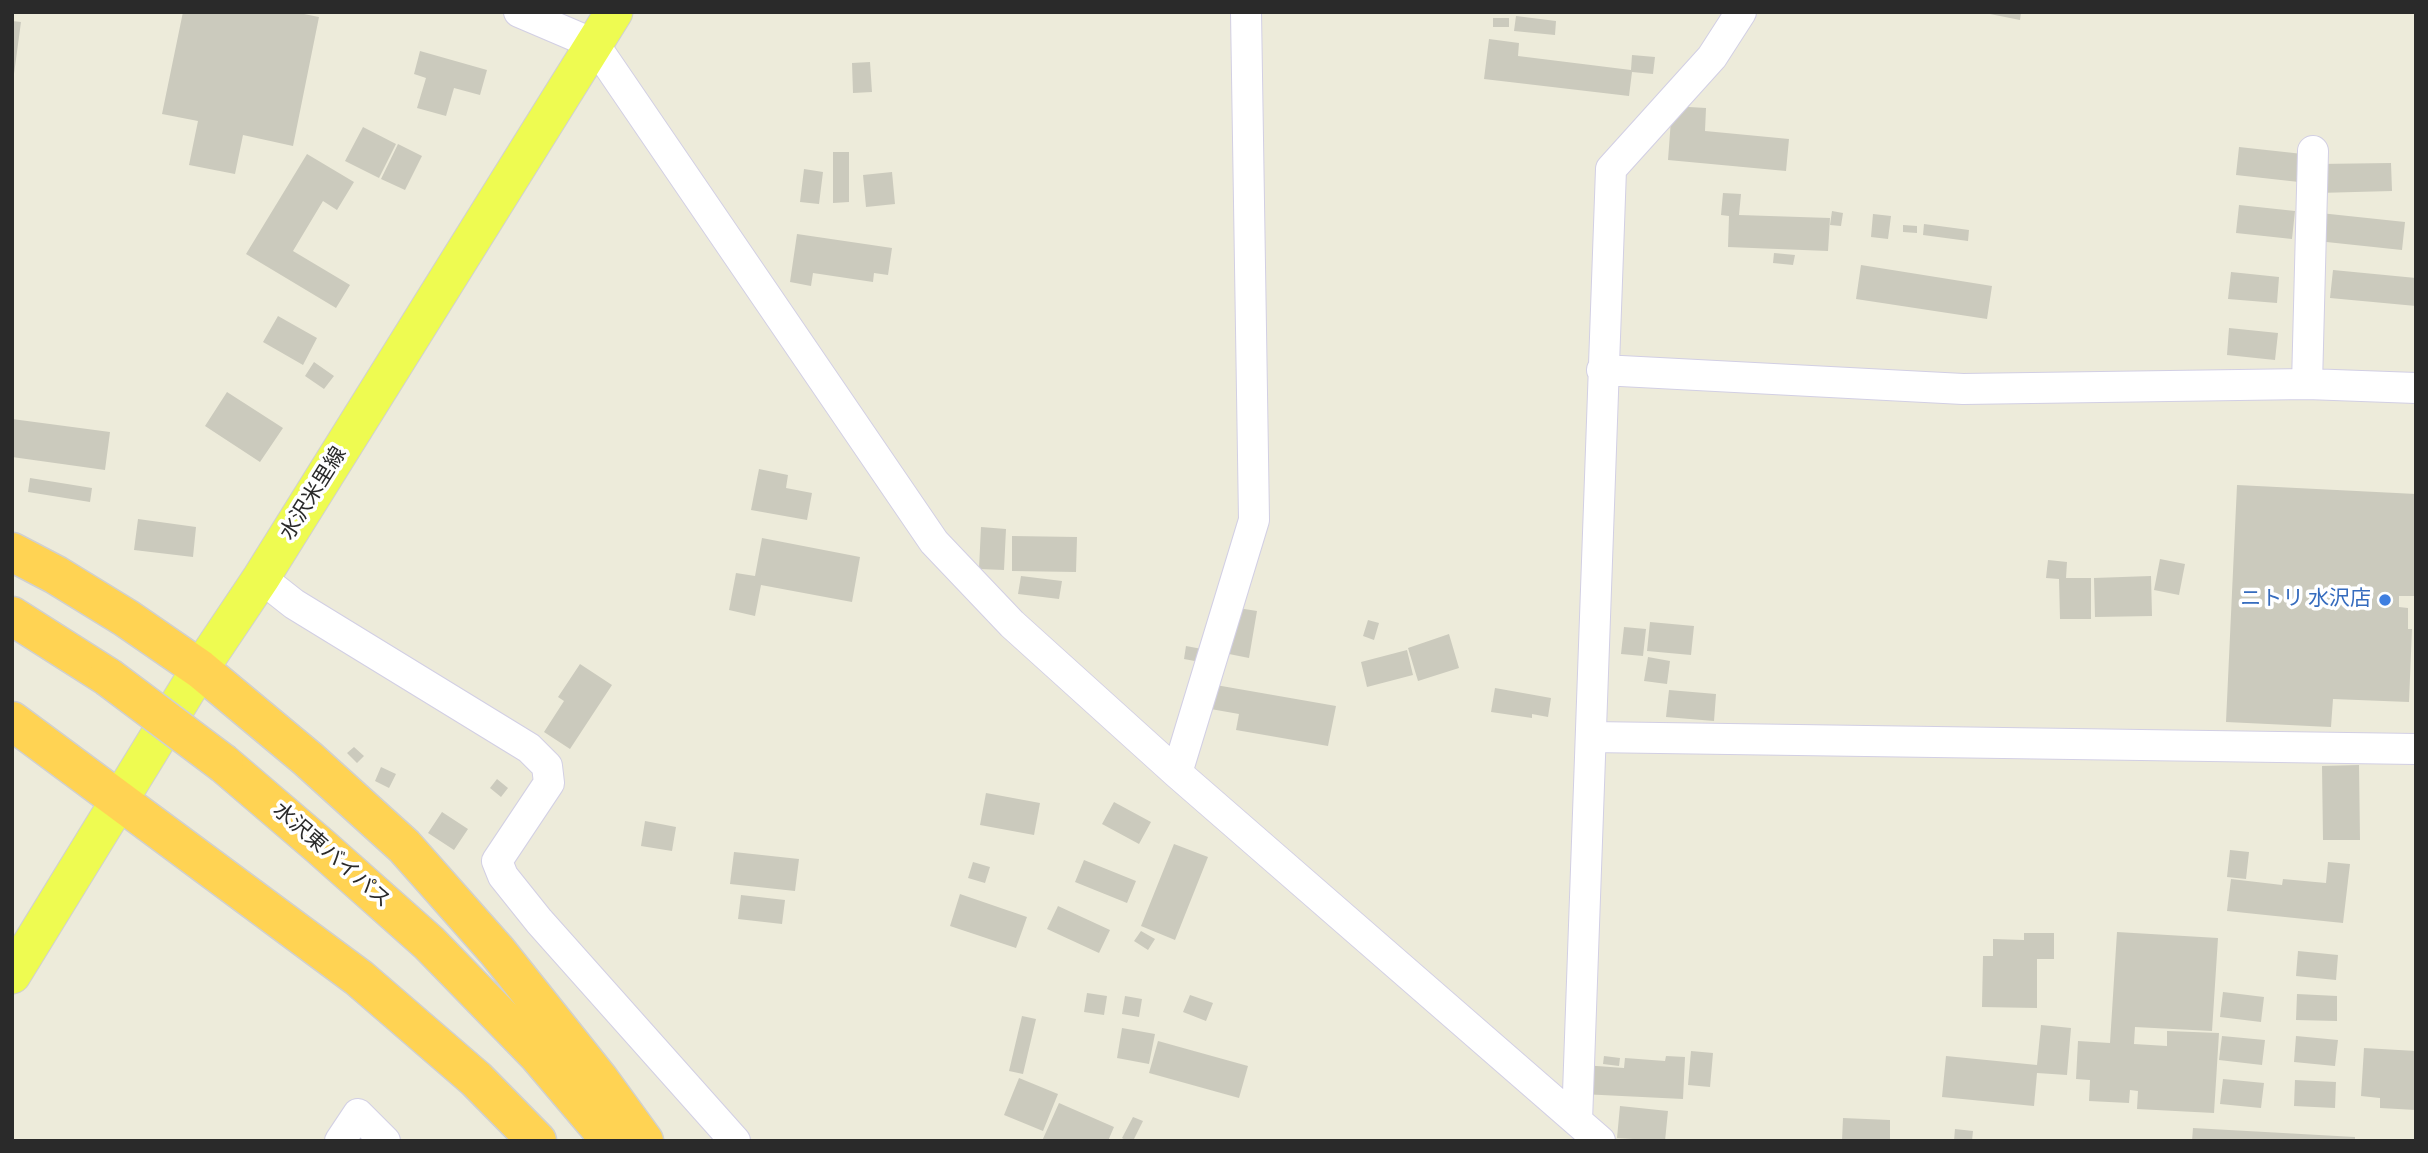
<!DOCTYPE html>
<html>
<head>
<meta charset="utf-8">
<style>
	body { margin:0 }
	#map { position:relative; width:2428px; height:1153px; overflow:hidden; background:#edebda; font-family:"Roboto Condensed",sans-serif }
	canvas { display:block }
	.frame { position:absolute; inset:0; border:14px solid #2a2a2a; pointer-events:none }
</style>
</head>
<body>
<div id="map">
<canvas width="2428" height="1153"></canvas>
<div class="frame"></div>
</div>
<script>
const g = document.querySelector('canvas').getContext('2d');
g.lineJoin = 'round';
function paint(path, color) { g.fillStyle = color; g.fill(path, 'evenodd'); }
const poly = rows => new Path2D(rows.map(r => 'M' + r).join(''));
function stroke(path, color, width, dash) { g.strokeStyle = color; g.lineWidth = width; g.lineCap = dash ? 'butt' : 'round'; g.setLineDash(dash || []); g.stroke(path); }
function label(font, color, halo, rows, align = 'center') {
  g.font = font + ' "Roboto Condensed","Noto Sans JP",sans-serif'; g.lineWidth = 7; g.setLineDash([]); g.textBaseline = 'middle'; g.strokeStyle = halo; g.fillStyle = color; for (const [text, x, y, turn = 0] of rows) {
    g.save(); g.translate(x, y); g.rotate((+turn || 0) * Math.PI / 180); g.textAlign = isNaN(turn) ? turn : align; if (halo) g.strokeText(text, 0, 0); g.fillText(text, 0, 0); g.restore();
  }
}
const building = poly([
	[183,12,294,12,319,17,293,146,243,135,235,174,189,165,198,121,162,114],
	[1980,12,2021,12,2020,20],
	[1516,16,1556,21,1555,35,1514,31],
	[1493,18,1509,18,1509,27,1493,27],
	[12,21,21,22,14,74,12,74],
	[1489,39,1519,43,1518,56,1631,70,1632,55,1655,57,1653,74,1632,72,1629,96,1484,79],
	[420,51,487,70,480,95,454,88,446,116,417,108,426,78,414,74],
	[870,62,872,92,853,93,852,63],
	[1672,106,1706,108,1705,131,1789,139,1786,171,1668,160],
	[363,127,396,144,379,178,345,161],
	[398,144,422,156,405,190,381,179],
	[2239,147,2312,155,2308,183,2236,175],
	[833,152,849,152,849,202,833,203],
	[307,154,354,182,337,210,323,201,293,251,350,285,336,308,246,254],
	[2391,163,2392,191,2318,193,2318,164],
	[804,169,823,172,819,204,800,202],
	[892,172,895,204,866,207,863,175],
	[1723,193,1741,194,1739,215,1830,218,1828,251,1728,247,1729,216,1721,215],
	[2239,205,2295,211,2292,239,2236,233],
	[1832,211,1843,213,1841,226,1830,225],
	[2320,213,2405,222,2402,250,2317,241],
	[1873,214,1891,216,1888,239,1871,237],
	[1924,224,1969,230,1968,241,1923,235],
	[1903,225,1917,226,1917,233,1903,232],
	[797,234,892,248,888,275,874,273,873,282,813,273,811,286,790,282],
	[1774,253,1795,255,1793,265,1773,263],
	[1861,265,1992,286,1987,319,1856,299],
	[2333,270,2416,278,2416,306,2330,298],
	[2231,272,2279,277,2277,303,2228,299],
	[278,316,317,338,303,365,263,342],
	[2229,328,2278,333,2275,360,2227,355],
	[314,362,334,376,324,389,305,376],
	[227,392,283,428,260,462,205,426],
	[12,419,110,432,105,470,12,457],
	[759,469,788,475,786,488,812,493,807,520,751,510],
	[30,478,92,488,90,502,28,492],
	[2237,485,2416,494,2414,596,2399,596,2399,607,2408,608,2408,629,2412,629,2409,702,2333,699,2331,727,2226,722],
	[138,519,196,527,193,557,134,550],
	[981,527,1006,529,1004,570,979,569],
	[1012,536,1077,537,1076,572,1012,571],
	[762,538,860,557,852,602,761,585,755,616,729,610,736,573,755,576],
	[2160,559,2185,564,2179,595,2154,590],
	[2048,560,2067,562,2066,578,2091,578,2091,619,2060,619,2059,579,2046,578],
	[1021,576,1062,581,1059,599,1018,594],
	[2151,576,2152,616,2095,617,2094,578],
	[1238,608,1257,611,1249,658,1229,654],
	[1368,620,1379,623,1374,640,1363,636],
	[1650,622,1694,626,1691,655,1647,651],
	[1624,627,1646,629,1643,656,1621,654],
	[1449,634,1459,668,1418,681,1408,648],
	[1186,646,1202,649,1200,662,1184,659],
	[1407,650,1413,675,1367,687,1361,662],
	[1648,657,1670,661,1667,684,1644,681],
	[580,664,612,685,570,749,544,732,564,701,558,697],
	[1210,684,1336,706,1328,746,1236,730,1239,714,1205,708],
	[1495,688,1551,698,1548,717,1532,714,1532,718,1491,712],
	[1669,690,1716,694,1714,721,1666,717],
	[354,747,364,756,357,763,347,753],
	[2359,765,2360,840,2323,840,2322,766],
	[381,767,396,774,389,788,375,781],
	[497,779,508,788,501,797,490,788],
	[986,793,1040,803,1034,835,980,825],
	[1114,802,1151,822,1139,844,1102,824],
	[442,812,468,829,454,850,428,833],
	[645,821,676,827,672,851,641,846],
	[1174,844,1208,857,1175,940,1141,926],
	[2230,850,2249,852,2246,879,2227,877],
	[734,852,799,859,795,891,730,884],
	[1084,860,1136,881,1127,903,1075,882],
	[973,862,990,867,985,883,968,878],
	[2328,862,2350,864,2343,923,2227,911,2231,879,2282,885,2283,879,2326,883],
	[960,894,1027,917,1016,948,950,926],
	[741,895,785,900,782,924,738,919],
	[1058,906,1110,930,1099,953,1047,929],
	[1141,931,1155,939,1148,950,1134,941],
	[2117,932,2218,938,2212,1031,2135,1027,2134,1044,2167,1046,2167,1031,2219,1033,2214,1113,2137,1109,2138,1091,2130,1090,2129,1103,2089,1101,2090,1080,2076,1079,2078,1041,2110,1043],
	[2024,933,2054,933,2054,959,2037,959,2037,1008,1982,1007,1983,956,1993,956,1993,939,2024,940],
	[2298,951,2338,955,2336,980,2296,976],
	[2223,992,2264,997,2261,1022,2220,1017],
	[1087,993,1107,996,1104,1015,1084,1012],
	[2297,994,2337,996,2337,1021,2296,1020],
	[1190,995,1213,1003,1206,1021,1183,1012],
	[1125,996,1142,999,1139,1017,1122,1014],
	[1022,1016,1036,1019,1023,1074,1009,1071],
	[2041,1025,2071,1028,2067,1075,2037,1073,2034,1106,1942,1097,1946,1056,2037,1065],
	[1122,1028,1155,1034,1149,1064,1117,1058],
	[2222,1036,2265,1040,2262,1065,2219,1060],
	[2296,1036,2338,1040,2335,1066,2294,1062],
	[1158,1041,1248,1066,1239,1098,1149,1073],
	[2364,1048,2416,1051,2416,1110,2380,1108,2380,1098,2361,1096],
	[1691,1051,1713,1053,1710,1087,1688,1085],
	[1604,1056,1620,1058,1619,1066,1603,1064],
	[1666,1056,1685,1057,1683,1099,1581,1094,1583,1065,1624,1068,1625,1058,1665,1061],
	[1019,1078,1058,1094,1043,1131,1004,1115],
	[2223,1079,2264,1083,2261,1108,2220,1104],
	[2295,1080,2336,1082,2335,1108,2294,1106],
	[1059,1103,1114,1127,1108,1141,1042,1141],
	[1620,1106,1668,1111,1665,1141,1617,1138],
	[1133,1117,1143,1121,1133,1141,1127,1141,1122,1138],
	[1843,1118,1890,1120,1890,1141,1842,1141],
	[2193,1128,2355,1137,2355,1141,2192,1141],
	[1955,1129,1973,1131,1972,1141,1954,1141]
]);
const minor = poly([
	[519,12,594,44,934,542,1012,624,1177,773,1600,1141],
	[1602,370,1963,389,2307,384,2416,388],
	[2307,384,2313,151],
	[261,578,294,604,529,748,547,766,549,783,497,861,503,876,539,921,735,1141],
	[1591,737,2416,749],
	[1177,773,1254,520,1246,12],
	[1577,1121,1611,169,1712,57,1741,12],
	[340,1141,358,1114,385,1141]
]);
const major = poly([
	[12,975,200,669,261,578,614,12]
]);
const highway = poly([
	[12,552,56,575,126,618,200,669,308,759,404,846,497,951,599,1079,644,1141],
	[12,616,108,677],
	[12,721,359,978,476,1079,537,1141],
	[224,764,321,847,429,943,538,1055,611,1141]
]);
const highwayBridge = poly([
	[108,677,224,764]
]);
const markers = [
	[2385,600,7,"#3f7fe0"]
];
const streetNames = [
	["水沢米里線",314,494,-58],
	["水沢東バイパス",331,856,41]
];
const shopNames = [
	["ニトリ 水沢店",2371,600]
];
paint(building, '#cbcabd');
stroke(minor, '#d2cfe4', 32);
stroke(major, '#d0d0d0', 39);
stroke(highway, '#d0d0d0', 41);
stroke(minor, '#fff', 30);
stroke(major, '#eefb51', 37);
stroke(highway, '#ffd353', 38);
stroke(highwayBridge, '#d0d0d0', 41, []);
stroke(highwayBridge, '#ffd353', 38);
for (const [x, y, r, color] of markers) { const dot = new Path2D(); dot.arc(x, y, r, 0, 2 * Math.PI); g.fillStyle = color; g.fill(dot); stroke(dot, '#fff', 2.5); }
label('21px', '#2a2a2a', '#fff', streetNames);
label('21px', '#366cbe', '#fff', shopNames, 'right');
</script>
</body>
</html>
